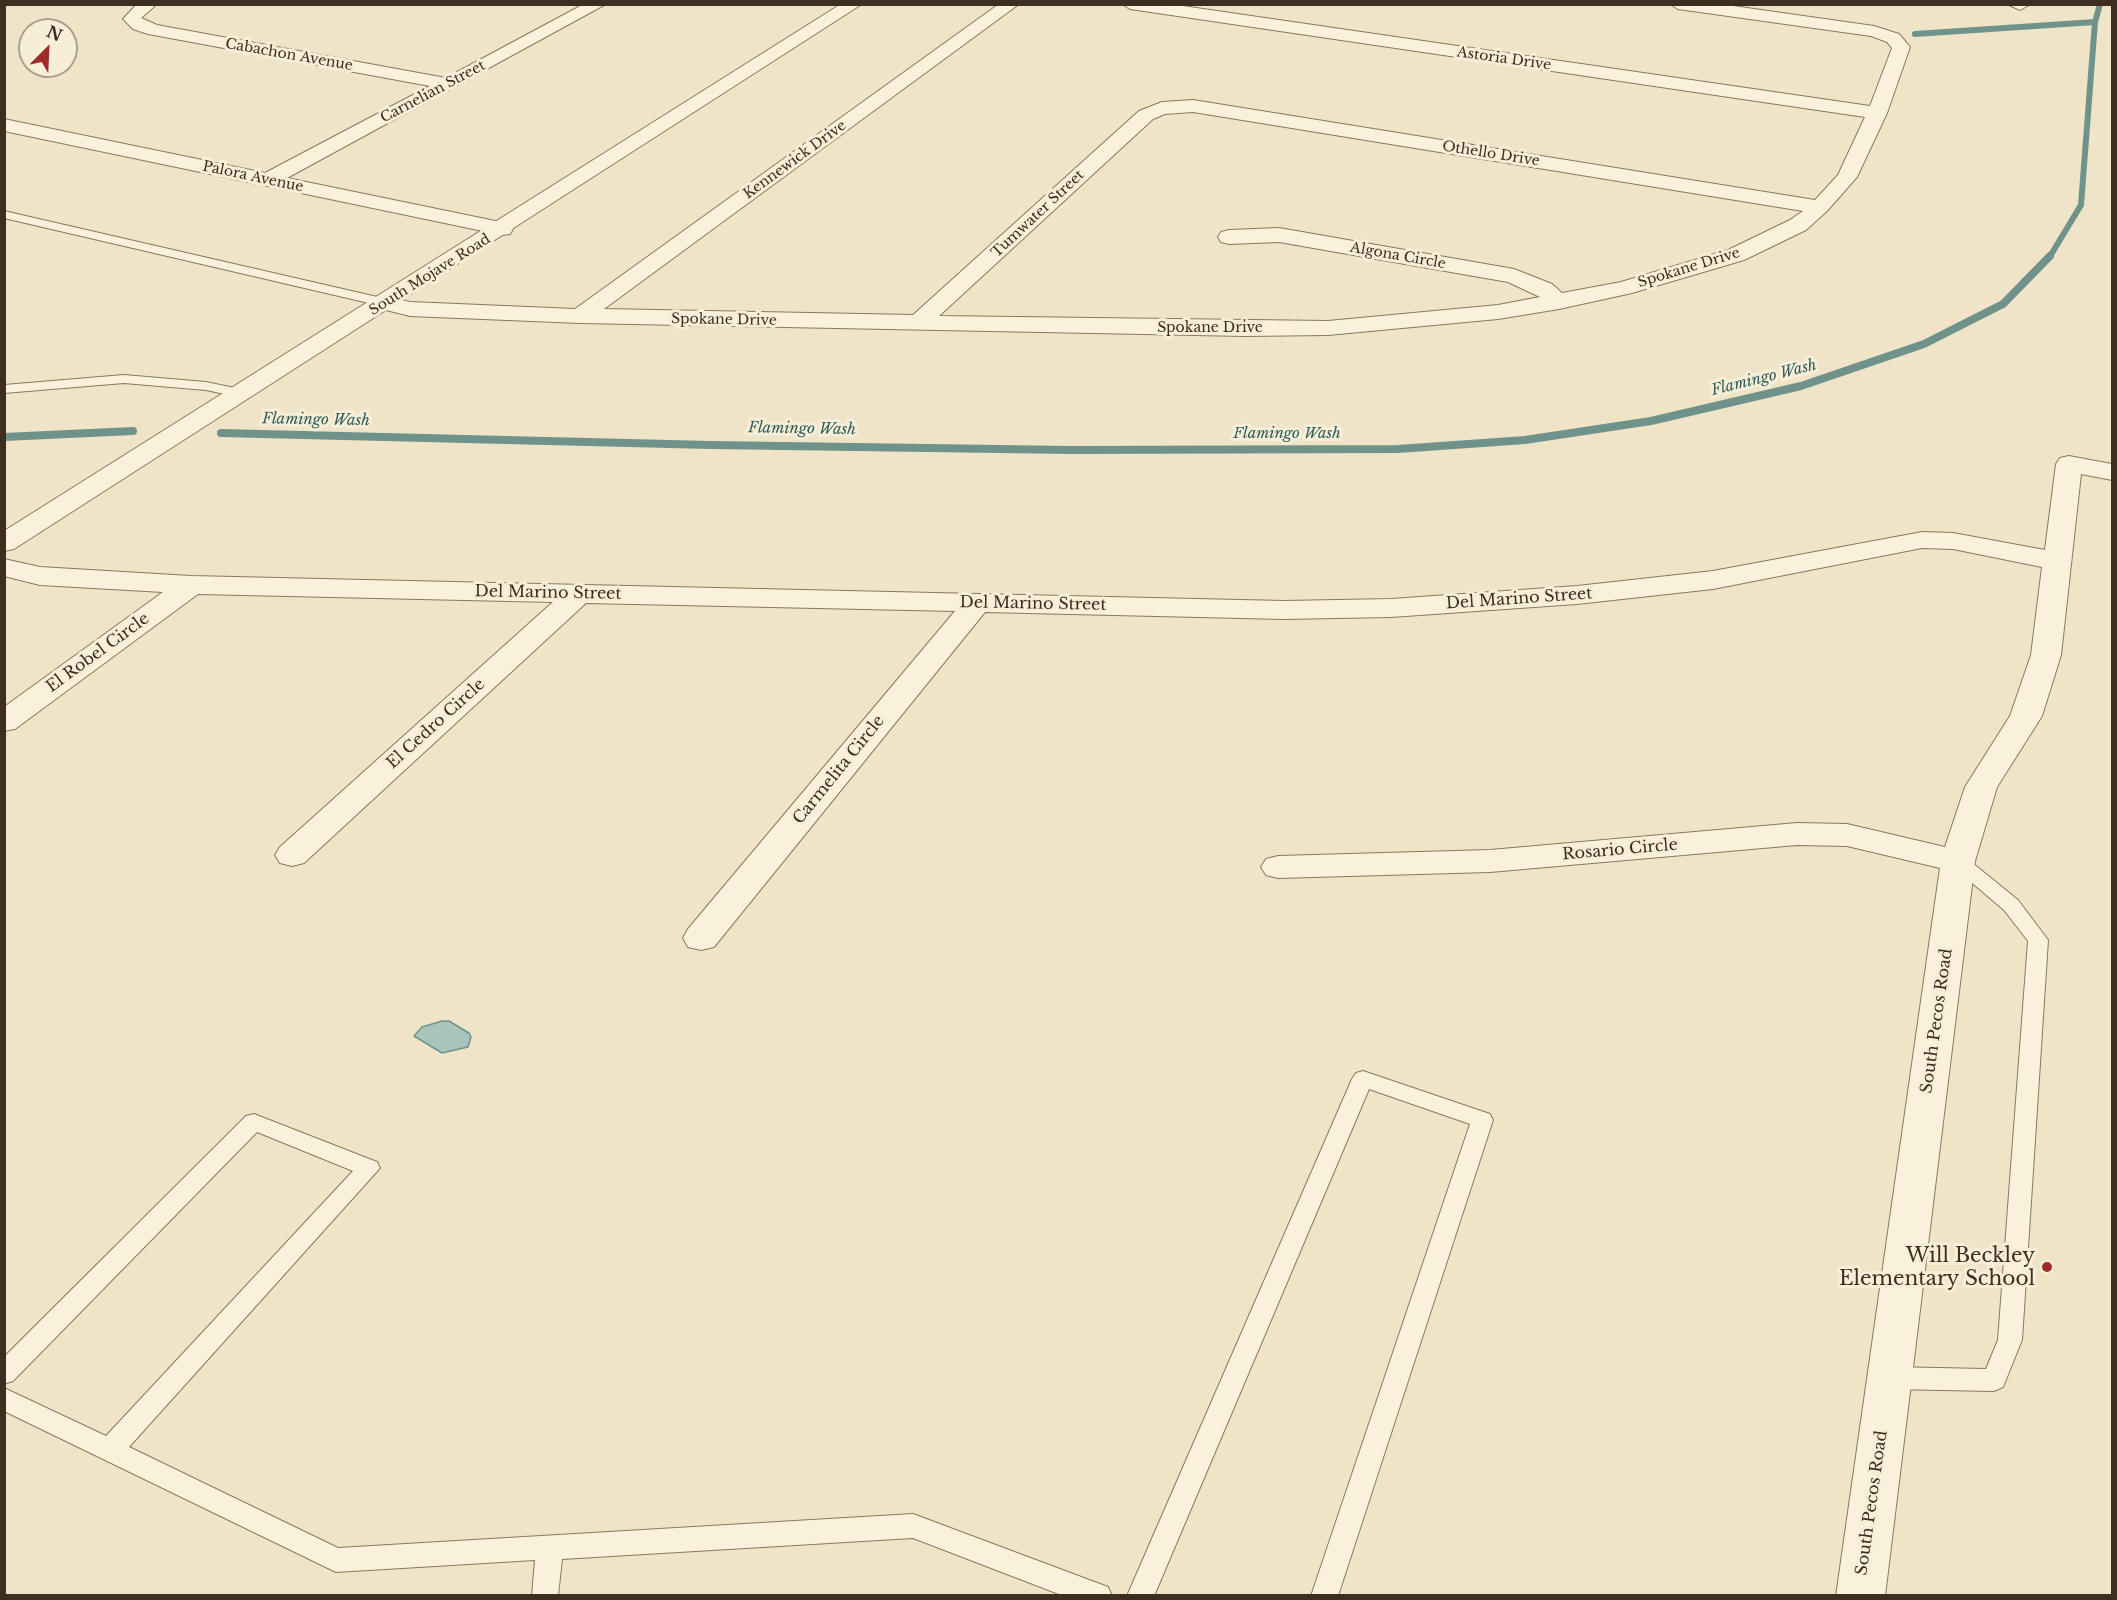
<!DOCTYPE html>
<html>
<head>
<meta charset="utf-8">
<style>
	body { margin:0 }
	#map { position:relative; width:2117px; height:1600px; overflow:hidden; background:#f0e4c8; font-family:"Libre Baskerville",serif }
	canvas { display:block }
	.frame { position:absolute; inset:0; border:6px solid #3d2e20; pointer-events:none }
	.north { position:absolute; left:18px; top:18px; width:60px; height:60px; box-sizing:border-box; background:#f7eed8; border:2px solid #ada18e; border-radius:50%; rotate:24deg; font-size:16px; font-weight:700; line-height:24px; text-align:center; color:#3d2e20 }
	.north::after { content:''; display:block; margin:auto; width:21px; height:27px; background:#9e2a2b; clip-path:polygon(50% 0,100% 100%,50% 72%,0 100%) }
</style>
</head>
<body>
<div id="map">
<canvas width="2117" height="1600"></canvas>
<div class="frame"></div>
<div class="north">N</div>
</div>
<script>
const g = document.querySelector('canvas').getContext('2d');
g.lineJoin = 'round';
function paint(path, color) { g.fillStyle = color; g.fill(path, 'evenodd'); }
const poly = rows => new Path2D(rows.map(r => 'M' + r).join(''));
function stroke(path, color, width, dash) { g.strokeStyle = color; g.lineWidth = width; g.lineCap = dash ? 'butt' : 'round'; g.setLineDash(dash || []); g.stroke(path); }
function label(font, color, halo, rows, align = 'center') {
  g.font = font + ' "Libre Baskerville",serif'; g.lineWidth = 6; g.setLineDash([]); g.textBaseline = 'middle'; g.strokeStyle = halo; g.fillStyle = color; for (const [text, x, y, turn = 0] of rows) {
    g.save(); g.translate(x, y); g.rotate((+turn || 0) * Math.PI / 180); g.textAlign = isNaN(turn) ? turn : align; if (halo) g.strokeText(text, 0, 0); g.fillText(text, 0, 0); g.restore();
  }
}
const water = poly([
	[442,1021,449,1021,469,1033,471,1037,468,1047,442,1053,414,1036,422,1027,442,1021]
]);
const streamFar1 = poly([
	[1915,34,2095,22],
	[2049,258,2081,205,2095,22,2100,4]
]);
const stream = poly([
	[221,433,710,445,1071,450,1398,449,1525,440,1651,421,1801,386,1924,344,2003,304,2050,256],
	[4,437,133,431]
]);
const service = poly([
	[4,211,386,299,392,303,386,307,4,218,4,211],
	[124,375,206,382,244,390,246,393,239,397,206,390,124,383,4,393,4,385,124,375],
	[1958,855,1965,857,2018,900,2048,940,2022,1340,2003,1387,1994,1391,1889,1389,1880,1385,1877,1378,1880,1371,1889,1367,1986,1369,1998,1340,2028,941,2004,910,1951,865,1949,861,1951,857,1958,855],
	[1363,1071,1490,1114,1493,1120,1338,1596,1311,1596,1470,1124,1369,1089,1154,1596,1127,1596,1352,1079,1356,1073,1363,1071],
	[254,1114,377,1162,380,1168,129,1447,338,1548,913,1514,1108,1587,1112,1596,1064,1596,913,1538,562,1559,558,1596,532,1596,535,1560,336,1572,4,1411,4,1388,106,1436,353,1171,257,1132,13,1381,4,1384,4,1357,246,1116,254,1114]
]);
const minor = poly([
	[137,4,157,4,141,18,157,25,446,78,584,4,606,4,287,178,510,224,513,229,510,234,502,235,4,131,4,119,265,173,430,86,148,34,133,29,123,19,137,4],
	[999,4,1019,4,604,309,913,315,1139,111,1162,102,1193,100,1815,200,1838,175,1865,117,1130,9,1122,4,1169,4,1870,106,1892,48,1887,42,1871,36,1678,9,1670,4,1719,4,1874,26,1899,34,1910,47,1887,113,1857,177,1827,211,1806,230,1744,260,1632,293,1559,309,1498,319,1328,335,1245,336,580,323,410,316,378,308,374,303,378,298,386,296,410,302,575,309,999,4],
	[1193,112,1803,211,1790,220,1728,250,1621,282,1562,293,1552,284,1514,269,1279,228,1229,230,1221,232,1218,237,1221,242,1229,244,1279,242,1508,282,1540,297,1498,305,1328,321,939,316,1153,119,1165,114,1193,112],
	[2007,4,2028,4,2029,5,2020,10,2007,4],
	[2069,456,2112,464,2112,480,2081,474,2061,655,2042,716,1997,787,1975,861,1885,1596,1836,1596,1940,868,1847,846,1797,845,1490,872,1278,878,1266,875,1261,867,1266,859,1278,856,1490,850,1797,823,1847,824,1945,847,1965,787,2010,716,2031,655,2042,567,1953,549,1922,548,1713,589,1577,604,1391,617,1284,619,985,612,714,947,701,950,688,947,683,938,688,929,955,611,586,603,304,863,292,866,280,863,275,855,280,847,553,602,198,594,15,729,4,731,4,707,163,592,40,585,4,576,4,559,40,567,191,576,1284,601,1391,599,1577,586,1713,571,1922,532,1953,533,2045,550,2056,464,2060,458,2069,456]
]);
const tertiary = poly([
	[841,4,862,4,14,549,4,551,4,531,841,4]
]);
const markers = [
	[2047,1267,6,"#9e2a2b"]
];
const farStreetnames = [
	["Cabachon Avenue",289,55,10],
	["Astoria Drive",1504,59,8],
	["Carnelian Street",433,92,-28],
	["Othello Drive",1491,154,9],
	["Kennewick Drive",795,160,-36],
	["Palora Avenue",253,177,12],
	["Tumwater Street",1038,214,-43],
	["Algona Circle",1398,256,10],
	["Spokane Drive",1689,268,-17],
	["South Mojave Road",430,275,-32],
	["Spokane Drive",724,320,1],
	["Spokane Drive",1210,328]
];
const farWaternames = [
	["Flamingo Wash",1764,378,-14],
	["Flamingo Wash",316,420,1],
	["Flamingo Wash",802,429,1],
	["Flamingo Wash",1287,434]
];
const streetNames = [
	["Del Marino Street",548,593,1],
	["Del Marino Street",1519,599,-4],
	["Del Marino Street",1033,604,1],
	["El Robel Circle",98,653,-36],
	["El Cedro Circle",436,724,-42],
	["Carmelita Circle",839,770,-51],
	["Rosario Circle",1620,850,-5],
	["South Pecos Road",1937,1021,-82],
	["South Pecos Road",1872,1503,-82]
];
const nearPoinames = [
	["Will Beckley",2035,1256],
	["Elementary School",2035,1279]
];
paint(water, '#a9c4bc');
stroke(water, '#6f938a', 1.5);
stroke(streamFar1, '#6f938a', 6);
stroke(stream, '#6f938a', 8);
stroke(service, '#8d765c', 2);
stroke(minor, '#8d765c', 2);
stroke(tertiary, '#8d765c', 2);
paint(service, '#faf1dc');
paint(minor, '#faf1dc');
paint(tertiary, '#faf1dc');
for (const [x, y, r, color] of markers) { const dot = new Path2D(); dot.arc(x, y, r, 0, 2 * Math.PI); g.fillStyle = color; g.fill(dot); stroke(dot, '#f7eed8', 2); }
label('14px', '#3d2e20', '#f7eed8', farStreetnames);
label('italic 15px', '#2f5d5a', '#f7eed8', farWaternames);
label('16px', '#3d2e20', '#f7eed8', streetNames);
label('20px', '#3d2e20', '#f7eed8', nearPoinames, 'right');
</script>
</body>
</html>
